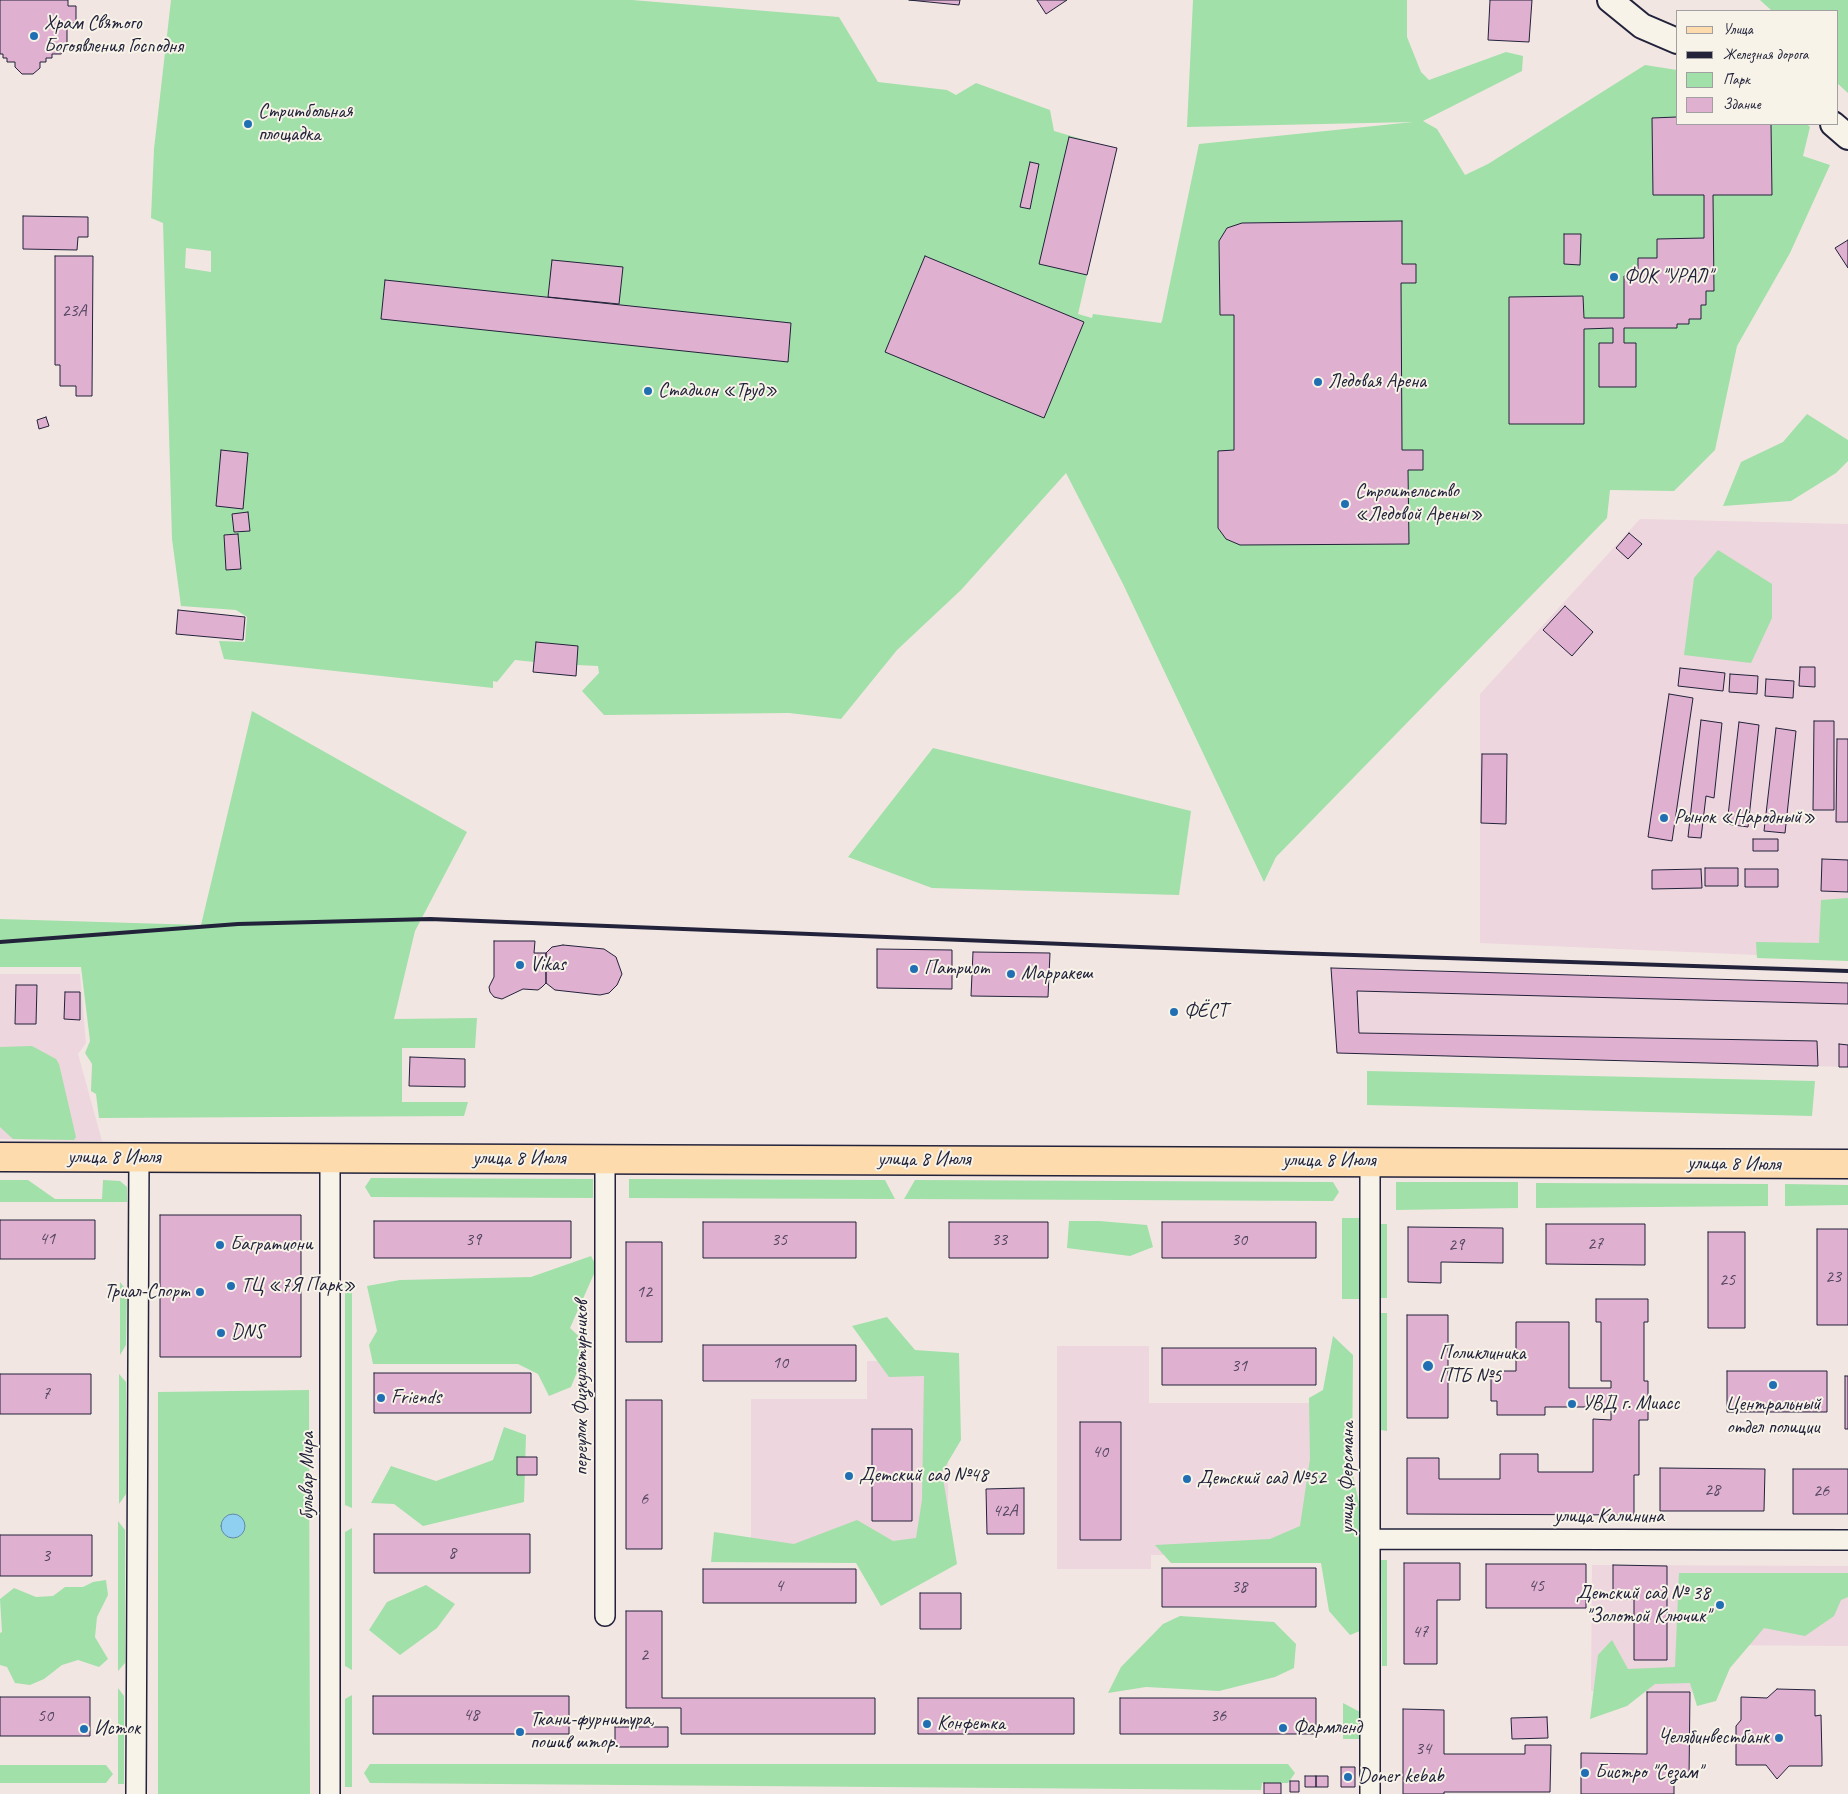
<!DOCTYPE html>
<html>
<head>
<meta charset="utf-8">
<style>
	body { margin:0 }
	#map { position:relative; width:1848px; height:1794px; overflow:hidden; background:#f2e6e3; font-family:Caveat,sans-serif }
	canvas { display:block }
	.legend { position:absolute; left:1676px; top:10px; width:162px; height:115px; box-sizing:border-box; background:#f7f3e8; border:1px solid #a29fa3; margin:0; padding:6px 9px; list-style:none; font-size:15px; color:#22223b }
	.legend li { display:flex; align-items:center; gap:10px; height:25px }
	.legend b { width:25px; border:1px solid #a29fa3 }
</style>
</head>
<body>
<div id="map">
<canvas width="1848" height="1794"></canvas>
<ul class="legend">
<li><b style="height:6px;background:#fedbac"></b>Улица</li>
<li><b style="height:6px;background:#22223b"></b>Железная дорога</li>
<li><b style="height:14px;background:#a1e0a8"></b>Парк</li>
<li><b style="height:14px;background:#e0b0d0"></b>Здание</li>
</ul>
</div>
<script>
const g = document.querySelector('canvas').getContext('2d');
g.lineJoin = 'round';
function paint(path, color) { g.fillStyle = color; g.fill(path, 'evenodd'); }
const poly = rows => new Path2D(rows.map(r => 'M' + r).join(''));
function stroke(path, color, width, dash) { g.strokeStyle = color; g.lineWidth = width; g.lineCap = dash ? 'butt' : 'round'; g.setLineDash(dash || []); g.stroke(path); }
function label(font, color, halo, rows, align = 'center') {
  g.font = font + ' Caveat,sans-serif'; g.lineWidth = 4; g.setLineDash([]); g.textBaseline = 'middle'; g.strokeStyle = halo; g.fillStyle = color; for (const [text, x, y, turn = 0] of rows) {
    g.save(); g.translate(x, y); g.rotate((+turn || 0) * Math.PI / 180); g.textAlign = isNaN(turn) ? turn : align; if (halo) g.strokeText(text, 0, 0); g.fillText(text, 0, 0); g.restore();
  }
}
const built = poly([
	[1640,519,1848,524,1848,956,1757,955,1480,943,1480,694],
	[1331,969,1848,983,1848,1067,1337,1053],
	[0,974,80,974,86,1043,78,1054,102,1141,0,1139],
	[1057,1346,1149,1346,1149,1403,1317,1403,1317,1555,1151,1555,1151,1569,1057,1569],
	[867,1361,948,1361,948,1553,751,1553,751,1399,867,1399],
	[1592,1565,1848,1566,1848,1646,1708,1645,1707,1692,1591,1691]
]);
const green = poly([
	[171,0,632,0,839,17,878,82,947,90,956,95,976,83,1050,110,1054,131,1116,149,1078,314,1092,318,1093,314,1161,323,1162,321,1199,144,1413,122,1187,127,1193,0,1407,0,1407,37,1421,72,1429,80,1506,52,1523,56,1522,71,1423,121,1437,129,1465,175,1488,164,1645,65,1677,70,1677,124,1807,124,1810,127,1803,156,1830,165,1790,253,1737,346,1715,450,1674,491,1610,490,1607,518,1276,857,1264,882,1123,584,1066,473,961,590,897,650,841,719,789,713,604,715,582,691,599,673,598,666,577,665,576,676,533,672,534,662,515,660,497,682,493,681,493,688,224,659,219,641,245,642,247,617,236,610,181,606,172,539,163,223,151,218,154,149],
	[186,248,211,251,211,272,185,268],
	[1760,0,1848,0,1848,93,1837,83,1837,11,1772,11],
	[1807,414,1848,440,1848,461,1836,473,1791,501,1723,506,1741,462,1783,442],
	[1718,550,1772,584,1772,618,1751,663,1684,655,1694,578],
	[252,711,467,832,415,931,394,1019,477,1018,475,1048,402,1048,402,1102,468,1102,464,1116,99,1118,96,1094,91,1091,92,1064,85,1053,90,1041,81,967,0,967,0,919,201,925],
	[933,748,1191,811,1179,895,932,888,848,857],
	[1848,898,1848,961,1757,958,1756,942,1819,943,1821,900],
	[32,1046,56,1059,59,1064,76,1137,74,1140,13,1139,0,1127,0,1047],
	[1367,1071,1815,1081,1812,1116,1367,1105],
	[371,1178,593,1179,593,1198,371,1197,365,1187],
	[629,1179,885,1180,895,1199,629,1198],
	[0,1180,28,1180,55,1199,102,1199,103,1180,120,1181,127,1187,127,1202,0,1202],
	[915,1180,1333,1182,1339,1192,1333,1201,904,1199],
	[1396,1182,1518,1182,1518,1208,1396,1210],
	[1536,1183,1768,1184,1768,1206,1536,1208],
	[1785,1184,1848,1185,1848,1205,1785,1206],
	[1342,1218,1361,1218,1362,1299,1342,1299],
	[1069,1221,1099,1221,1147,1225,1153,1247,1130,1256,1067,1248],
	[1381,1224,1387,1224,1387,1298,1381,1298],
	[591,1256,597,1267,570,1328,588,1345,571,1387,549,1396,538,1374,518,1364,373,1364,369,1345,377,1331,367,1286,400,1280,531,1277],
	[352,1280,352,1508,345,1505,345,1284],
	[120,1282,127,1291,126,1345,120,1355],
	[1381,1313,1387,1313,1387,1431,1381,1430],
	[887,1317,915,1350,959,1353,961,1440,942,1472,957,1564,881,1606,856,1563,711,1562,714,1532,794,1544,857,1520,893,1541,916,1538,922,1500,924,1376,889,1377,852,1326],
	[1333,1336,1353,1355,1352,1471,1364,1526,1375,1625,1350,1635,1329,1611,1321,1563,1171,1563,1155,1545,1270,1539,1300,1526,1310,1459,1309,1398,1323,1390],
	[119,1374,126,1382,126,1494,119,1504],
	[309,1390,310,1794,158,1794,158,1392],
	[504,1427,526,1435,524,1502,423,1526,394,1504,371,1503,391,1466,436,1481,493,1460],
	[118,1521,125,1530,125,1663,118,1671],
	[352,1528,352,1670,345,1666,345,1532],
	[1381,1560,1387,1560,1387,1666,1382,1666],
	[1679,1573,1848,1573,1848,1597,1841,1600,1834,1616,1805,1636,1764,1628,1730,1668,1716,1701,1697,1706,1690,1683,1655,1684,1627,1706,1590,1719,1598,1655,1612,1640,1628,1669,1675,1667],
	[106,1580,108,1595,97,1617,95,1637,108,1659,99,1667,78,1660,62,1665,44,1679,30,1685,15,1683,7,1667,0,1665,0,1633,2,1632,0,1599,14,1588,36,1597,53,1596,65,1587,83,1587,93,1582],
	[426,1585,455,1604,437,1628,400,1655,369,1630,387,1602],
	[1180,1616,1274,1622,1296,1644,1294,1668,1275,1677,1219,1691,1146,1687,1108,1693,1121,1667,1163,1624],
	[118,1688,124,1696,124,1784,118,1784],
	[352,1695,352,1787,345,1787,345,1699],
	[1343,1703,1362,1713,1362,1739,1343,1739],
	[370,1764,1288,1764,1295,1773,1288,1783,1262,1783,1261,1790,370,1783,364,1773],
	[0,1765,106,1765,113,1774,106,1783,0,1783]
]);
const water = poly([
	'221 1526a12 12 0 1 1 24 0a12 12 0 1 1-24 0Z'
]);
const building = poly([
	[0,0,68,0,68,6,76,6,76,23,67,23,67,49,61,54,52,54,52,58,46,58,46,62,40,62,40,68,33,74,22,74,15,67,15,62,7,62,7,58,3,58,3,54,0,54,0,0],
	[909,0,960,0,959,5,909,0],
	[1037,0,1067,0,1046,14,1037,0],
	[1490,0,1532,0,1529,42,1488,40,1490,0],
	[1677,117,1677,124,1771,124,1772,195,1713,195,1714,291,1706,291,1706,305,1701,305,1701,319,1689,319,1689,324,1677,324,1677,328,1624,328,1624,343,1636,343,1636,387,1599,387,1599,343,1613,343,1613,328,1584,329,1584,424,1509,424,1509,297,1583,296,1584,318,1624,318,1624,276,1638,276,1638,258,1657,258,1657,239,1704,238,1704,195,1653,195,1652,118,1677,117],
	[1069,137,1117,148,1087,275,1039,264,1069,137],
	[1030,162,1039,164,1030,209,1020,207,1030,162],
	[23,216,88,217,88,237,78,237,77,250,23,249,23,216],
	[1402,221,1402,264,1416,264,1416,283,1401,283,1402,450,1423,450,1423,470,1408,470,1409,544,1240,545,1226,539,1218,528,1218,451,1234,450,1234,315,1220,315,1219,241,1227,228,1242,223,1402,221],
	[1564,234,1581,234,1580,265,1564,264,1564,234],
	[1848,240,1848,268,1835,248,1848,240],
	[55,256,93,256,92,396,76,396,76,386,60,386,60,365,55,365,55,256],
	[925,256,1084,322,1044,418,885,352,925,256],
	[552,260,623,267,619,304,548,297,552,260],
	[385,280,791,323,788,362,381,319,385,280],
	[46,417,49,426,39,429,37,420,46,417],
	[221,450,248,453,243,509,216,506,221,450],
	[248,512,250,531,234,532,232,514,248,512],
	[1629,533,1642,544,1628,559,1616,548,1629,533],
	[238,534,241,569,226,570,224,535,238,534],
	[1565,606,1593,632,1572,656,1543,630,1565,606],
	[178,610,245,617,243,640,176,634,178,610],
	[536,642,578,646,576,676,533,672,536,642],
	[1800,667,1815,667,1815,687,1799,686,1800,667],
	[1680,668,1725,673,1723,691,1678,686,1680,668],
	[1730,674,1758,676,1757,694,1729,692,1730,674],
	[1766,679,1794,681,1793,698,1765,696,1766,679],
	[1669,694,1693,698,1672,841,1648,837,1669,694],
	[1701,720,1722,723,1714,798,1706,796,1701,838,1688,837,1701,720],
	[1814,721,1834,721,1834,810,1813,810,1814,721],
	[1739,722,1759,725,1748,827,1727,824,1739,722],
	[1776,728,1796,731,1785,833,1764,831,1776,728],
	[1837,739,1848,739,1848,822,1836,822,1837,739],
	[1482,754,1507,754,1506,824,1481,823,1482,754],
	[1753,839,1778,839,1778,851,1753,851,1753,839],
	[1822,859,1848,860,1848,892,1821,891,1822,859],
	[1705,868,1738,868,1738,886,1705,886,1705,868],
	[1701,869,1702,888,1652,889,1652,870,1701,869],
	[1745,869,1778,869,1778,887,1745,887,1745,869],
	[494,941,535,941,534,953,546,953,546,983,542,987,538,990,523,989,502,999,494,997,490,992,489,987,494,977,494,941],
	[563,945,604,949,616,957,622,974,617,985,609,993,600,995,555,990,546,983,546,953,552,947,563,945],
	[877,949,952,950,952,989,877,988,877,949],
	[973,952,1050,953,1048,997,971,996,973,952],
	[1331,968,1848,983,1848,1004,1357,991,1359,1033,1817,1041,1818,1066,1337,1053,1331,968],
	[16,985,37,985,36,1024,15,1024,16,985],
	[65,992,80,992,80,1020,64,1019,65,992],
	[1839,1044,1848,1045,1848,1067,1839,1067,1839,1044],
	[410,1057,465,1059,465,1087,409,1086,410,1057],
	[160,1215,301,1215,301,1357,160,1357,160,1215],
	[0,1220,95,1220,95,1259,0,1259,0,1220],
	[374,1221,571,1221,571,1258,374,1258,374,1221],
	[703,1222,856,1222,856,1258,703,1258,703,1222],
	[949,1222,1048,1222,1048,1258,949,1258,949,1222],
	[1162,1222,1316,1222,1316,1258,1162,1258,1162,1222],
	[1546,1224,1645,1224,1645,1265,1546,1264,1546,1224],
	[1408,1227,1503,1228,1503,1263,1441,1262,1441,1283,1408,1282,1408,1227],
	[1817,1229,1848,1229,1848,1325,1817,1325,1817,1229],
	[1708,1232,1745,1232,1745,1328,1708,1328,1708,1232],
	[626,1242,662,1242,662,1342,626,1342,626,1242],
	[1596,1299,1648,1299,1648,1322,1644,1322,1644,1381,1648,1381,1648,1420,1639,1420,1639,1475,1634,1475,1634,1515,1407,1514,1407,1458,1439,1458,1439,1479,1500,1479,1500,1454,1538,1454,1538,1472,1593,1472,1593,1419,1611,1420,1611,1407,1545,1407,1545,1415,1497,1415,1497,1401,1491,1401,1491,1371,1516,1371,1516,1322,1569,1322,1569,1388,1611,1388,1611,1381,1601,1381,1601,1322,1596,1322,1596,1299],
	[1407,1315,1448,1315,1448,1418,1407,1418,1407,1315],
	[703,1345,856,1345,856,1381,703,1381,703,1345],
	[1162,1348,1316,1348,1316,1385,1162,1385,1162,1348],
	[1727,1371,1827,1371,1827,1412,1727,1412,1727,1371],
	[374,1373,531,1373,531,1413,374,1413,374,1373],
	[0,1374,91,1374,91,1414,0,1414,0,1374],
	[1845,1376,1848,1376,1848,1429,1845,1429,1845,1376],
	[626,1400,662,1400,662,1549,626,1549,626,1400],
	[1080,1422,1121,1422,1121,1540,1080,1540,1080,1422],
	[872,1429,912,1429,912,1521,872,1521,872,1429],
	[517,1457,537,1457,537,1475,517,1475,517,1457],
	[1660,1468,1765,1469,1764,1511,1660,1511,1660,1468],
	[1793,1469,1848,1469,1848,1514,1793,1514,1793,1469],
	[1024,1488,1024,1534,987,1534,986,1489,1024,1488],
	[374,1534,530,1534,530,1573,374,1573,374,1534],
	[0,1535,92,1535,92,1576,0,1576,0,1535],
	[1404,1563,1460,1563,1460,1600,1437,1600,1437,1664,1404,1664,1404,1563],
	[1486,1564,1586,1564,1586,1608,1486,1608,1486,1564],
	[1613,1565,1667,1566,1667,1660,1634,1660,1634,1599,1613,1599,1613,1565],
	[1162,1568,1316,1568,1316,1607,1162,1607,1162,1568],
	[703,1569,856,1569,856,1603,703,1603,703,1569],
	[920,1593,961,1593,961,1629,920,1629,920,1593],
	[626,1611,662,1611,662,1698,875,1698,875,1734,681,1734,681,1708,626,1708,626,1611],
	[1777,1689,1815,1690,1815,1716,1821,1715,1822,1758,1822,1766,1789,1766,1777,1779,1766,1765,1736,1765,1736,1726,1741,1720,1741,1697,1767,1698,1777,1689],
	[1647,1692,1690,1692,1689,1778,1674,1778,1674,1794,1581,1794,1581,1753,1647,1754,1647,1692],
	[373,1696,569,1696,569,1734,373,1734,373,1696],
	[0,1697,90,1697,90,1736,0,1736,0,1697],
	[918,1698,1074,1698,1074,1734,918,1734,918,1698],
	[1120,1698,1316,1698,1316,1734,1120,1734,1120,1698],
	[1403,1709,1444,1710,1444,1754,1525,1754,1525,1745,1551,1745,1550,1792,1444,1792,1444,1794,1403,1794,1403,1709],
	[1547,1717,1548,1738,1512,1739,1511,1718,1547,1717],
	[615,1727,668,1727,668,1747,615,1747,615,1727],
	[1341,1767,1355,1767,1355,1787,1341,1787,1341,1767],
	[1305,1776,1316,1776,1316,1787,1305,1787,1305,1776],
	[1316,1776,1328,1776,1328,1787,1316,1787,1316,1776],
	[1290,1781,1299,1781,1299,1792,1290,1792,1290,1781],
	[1264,1783,1281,1783,1281,1794,1264,1794,1264,1783]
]);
const minor = poly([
	[330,1158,330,1794],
	[605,1159,605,1616],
	[1370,1539,1848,1540],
	[136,1794,139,1158],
	[1370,1794,1370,1161]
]);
const tertiary = poly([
	[1610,0,1642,26,1677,41],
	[1833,124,1848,137]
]);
const primary = poly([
	[0,1157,1848,1164]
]);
const rail = poly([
	[0,942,238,924,430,919,1292,953,1848,971]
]);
const markers = [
	[34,36,5,"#1f6fb2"],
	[248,124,5,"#1f6fb2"],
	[1614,277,5,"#1f6fb2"],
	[1318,382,5,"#1f6fb2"],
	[648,391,5,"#1f6fb2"],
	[1345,504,5,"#1f6fb2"],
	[1664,818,5,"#1f6fb2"],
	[520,965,5,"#1f6fb2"],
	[914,969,5,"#1f6fb2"],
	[1011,974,5,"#1f6fb2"],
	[1174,1012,5,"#1f6fb2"],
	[220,1245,5,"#1f6fb2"],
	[231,1286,5,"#1f6fb2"],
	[200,1292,5,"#1f6fb2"],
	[221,1333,5,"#1f6fb2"],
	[1428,1366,6,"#1f6fb2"],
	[1773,1385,5,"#1f6fb2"],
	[381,1398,5,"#1f6fb2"],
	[1572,1404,5,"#1f6fb2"],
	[849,1476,5,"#1f6fb2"],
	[1187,1479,5,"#1f6fb2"],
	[1720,1605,5,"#1f6fb2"],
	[927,1724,5,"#1f6fb2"],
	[1283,1728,5,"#1f6fb2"],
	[84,1729,5,"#1f6fb2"],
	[520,1732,5,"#1f6fb2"],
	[1779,1738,5,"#1f6fb2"],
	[1585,1773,5,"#1f6fb2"],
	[1348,1777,5,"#1f6fb2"]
];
const numberNames = [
	["23А",74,311],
	["41",47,1239],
	["39",473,1240],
	["35",779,1240],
	["33",999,1240],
	["30",1239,1240],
	["27",1595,1244],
	["29",1456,1245],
	["23",1833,1277],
	["25",1727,1280],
	["12",644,1292],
	["10",780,1363],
	["31",1239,1366],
	["7",46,1394],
	["40",1100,1452],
	["28",1712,1490],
	["26",1821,1491],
	["6",644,1499],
	["42А",1005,1511],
	["8",452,1553],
	["3",46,1556],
	["4",779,1586],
	["45",1536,1586],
	["38",1239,1587],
	["47",1420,1632],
	["2",644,1655],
	["48",471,1715],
	["50",45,1716],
	["36",1218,1716],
	["34",1423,1749]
];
const poiNames = [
	["Храм Святого",44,24],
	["Богоявления Господня",44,47],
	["Стритбольная",258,112],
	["площадка",258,135],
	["ФОК \"УРАЛ\"",1624,277],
	["Ледовая Арена",1328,382],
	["Стадион «Труд»",658,391],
	["Строительство",1355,492],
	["«Ледовой Арены»",1355,515],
	["Рынок «Народный»",1674,818],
	["Vikas",530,965],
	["Патриот",924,969],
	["Марракеш",1021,974],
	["ФЁСТ",1184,1012],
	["Багратиони",230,1245],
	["ТЦ «7Я Парк»",241,1286],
	["Триал-Спорт",190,1292,"right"],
	["DNS",231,1333],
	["Поликлиника",1439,1354],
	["ПТБ №5",1439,1377],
	["Friends",391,1398],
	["УВД г. Миасс",1582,1404],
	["Центральный",1773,1405,"center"],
	["отдел полиции",1773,1428,"center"],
	["Детский сад №48",859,1476],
	["Детский сад №52",1197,1479],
	["Детский сад № 38",1710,1594,"right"],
	["\"Золотой Ключик\"",1710,1617,"right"],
	["Ткани-фурнитура,",530,1720],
	["пошив штор.",530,1743],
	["Конфетка",937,1724],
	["Фармленд",1293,1728],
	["Исток",94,1729],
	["Челябинвестбанк",1769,1738,"right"],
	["Бистро \"Сезам\"",1595,1773],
	["Doner kebab",1358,1777]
];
const streetNames = [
	["улица 8 Июля",114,1158],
	["улица 8 Июля",519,1159],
	["улица 8 Июля",924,1160],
	["улица 8 Июля",1329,1161],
	["улица 8 Июля",1734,1164,1],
	["переулок Физкультурников",582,1388,-90],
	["бульвар Мира",308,1476,-90],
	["улица Ферсмана",1348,1478,-90],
	["улица Калинина",1609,1517]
];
paint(built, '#edd6dd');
paint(green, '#a1e0a8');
paint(water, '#8fd0f1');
stroke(water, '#638aa8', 1);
paint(building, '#e0b0d0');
stroke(building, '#22223b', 1);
stroke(minor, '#22223b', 22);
stroke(tertiary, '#22223b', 28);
stroke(primary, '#22223b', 31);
stroke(minor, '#f7f3e8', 19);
stroke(tertiary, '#f7f3e8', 24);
stroke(primary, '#fedbac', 28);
stroke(rail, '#22223b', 4);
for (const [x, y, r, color] of markers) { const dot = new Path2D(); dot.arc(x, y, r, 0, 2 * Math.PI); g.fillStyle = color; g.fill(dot); stroke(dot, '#f7f3e8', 2); }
label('18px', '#524660', null, numberNames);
label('20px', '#22223b', '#f7f3e8', poiNames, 'left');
label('20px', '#22223b', '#f7f3e8', streetNames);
</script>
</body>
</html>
